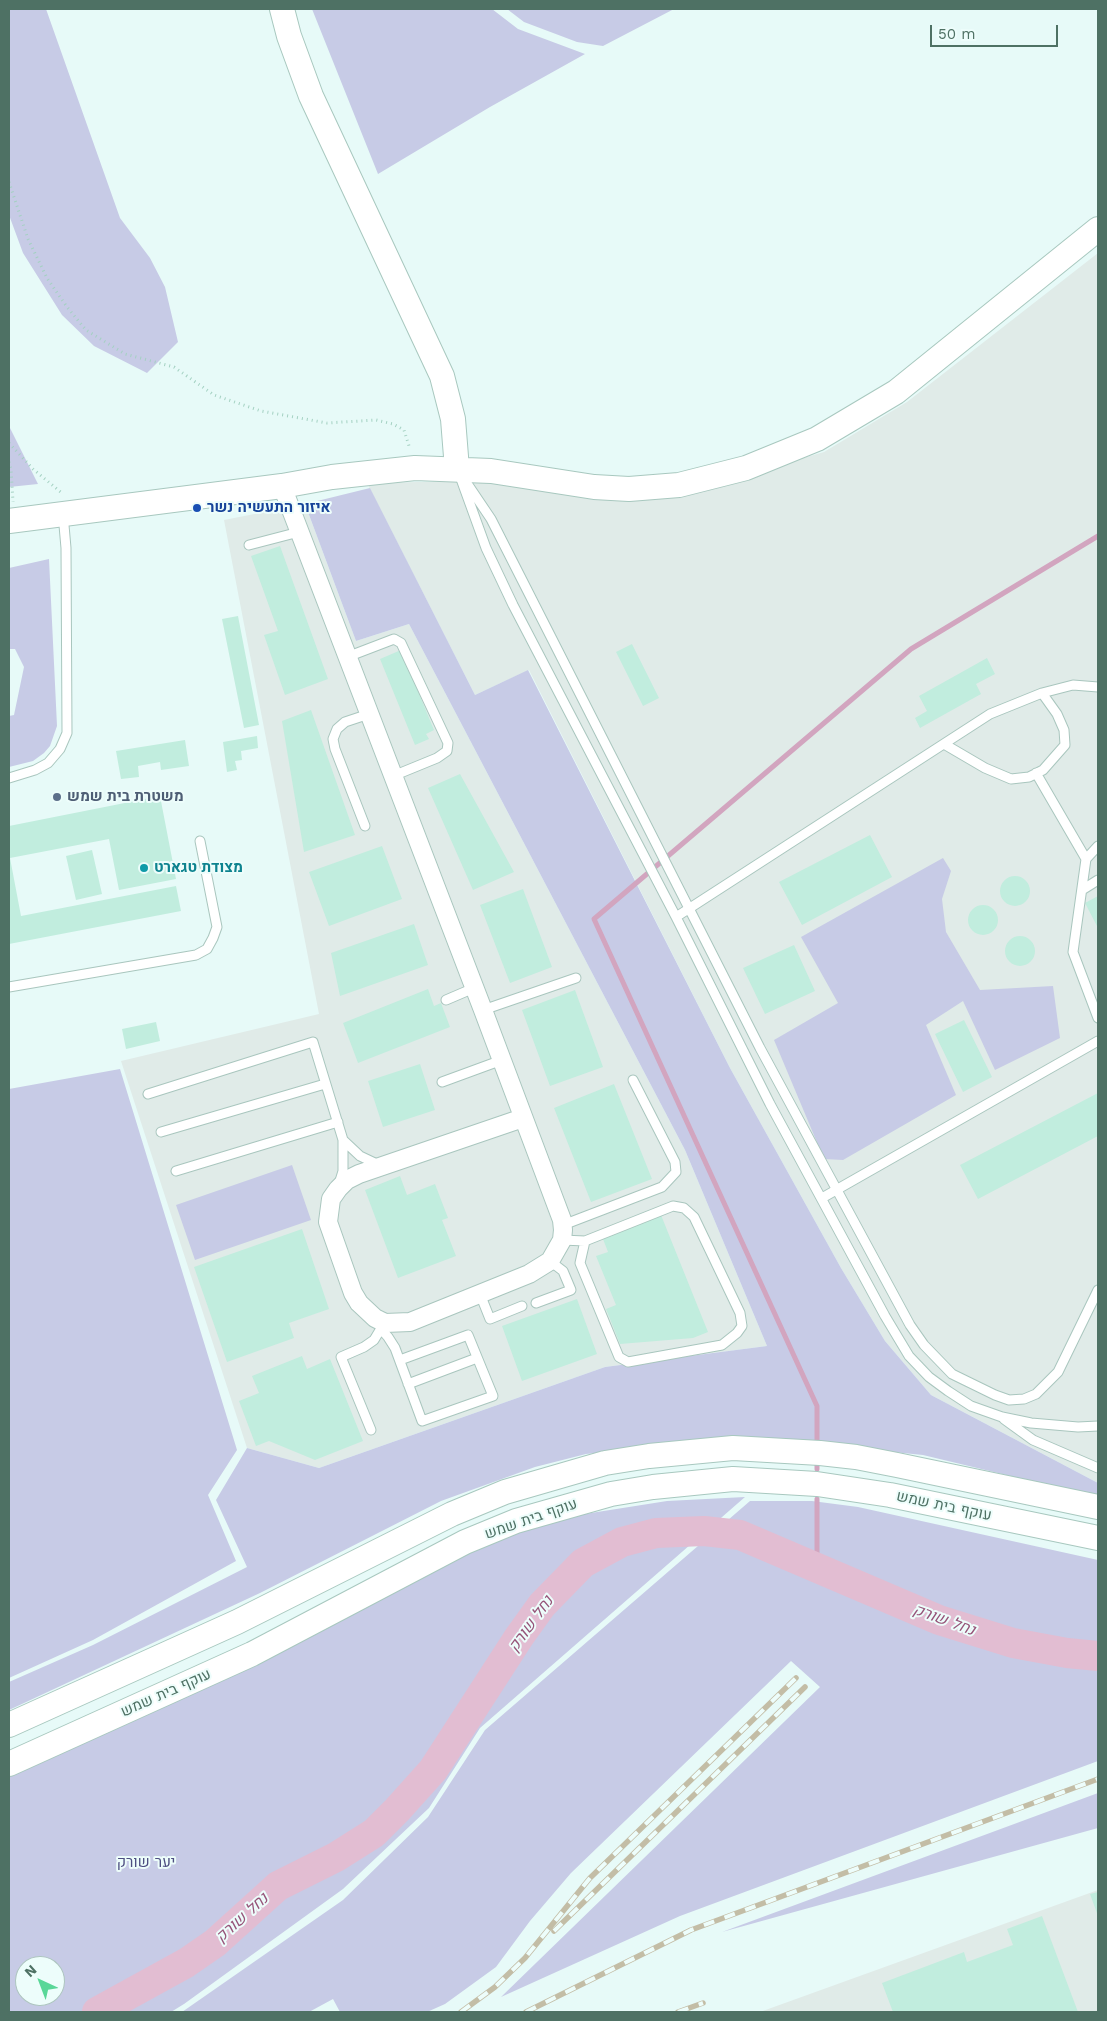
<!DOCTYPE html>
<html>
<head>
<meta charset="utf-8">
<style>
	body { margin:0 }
	#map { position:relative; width:1107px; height:2021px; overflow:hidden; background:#e7faf8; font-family:"Work Sans",sans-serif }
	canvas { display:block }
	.frame { position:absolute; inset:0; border:10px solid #4e7164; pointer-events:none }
	.north { position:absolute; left:15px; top:1956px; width:50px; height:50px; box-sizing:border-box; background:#edfdfb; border:1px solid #adc5bf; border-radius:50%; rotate:317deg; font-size:14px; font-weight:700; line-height:20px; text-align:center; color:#4e7164 }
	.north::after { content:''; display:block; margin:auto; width:18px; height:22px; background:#59d798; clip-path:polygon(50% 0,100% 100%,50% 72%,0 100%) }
	.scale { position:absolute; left:930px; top:25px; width:128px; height:22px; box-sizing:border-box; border:2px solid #4e7164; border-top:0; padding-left:6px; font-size:15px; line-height:18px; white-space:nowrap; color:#4e7164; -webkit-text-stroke:4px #edfdfb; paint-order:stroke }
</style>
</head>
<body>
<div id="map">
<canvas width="1107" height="2021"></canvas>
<div class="frame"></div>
<div class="north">N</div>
<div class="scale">50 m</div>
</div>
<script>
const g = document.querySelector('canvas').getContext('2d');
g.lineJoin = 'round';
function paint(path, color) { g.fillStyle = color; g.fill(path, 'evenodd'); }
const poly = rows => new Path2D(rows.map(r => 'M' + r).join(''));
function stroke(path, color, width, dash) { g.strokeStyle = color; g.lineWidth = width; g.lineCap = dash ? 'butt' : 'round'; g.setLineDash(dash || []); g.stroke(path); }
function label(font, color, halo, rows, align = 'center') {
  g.font = font + ' "Work Sans",Heebo,sans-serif'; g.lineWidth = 4; g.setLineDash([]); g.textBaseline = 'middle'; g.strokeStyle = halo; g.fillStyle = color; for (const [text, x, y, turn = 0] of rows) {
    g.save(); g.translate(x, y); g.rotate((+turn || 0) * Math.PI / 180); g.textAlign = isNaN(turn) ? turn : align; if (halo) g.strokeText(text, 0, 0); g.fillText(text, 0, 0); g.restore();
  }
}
const industrial = poly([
	[1098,253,1098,1483,931,1395,885,1341,841,1268,730,1068,529,670,475,695,367,483,470,481,627,499,682,493,824,452,907,402],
	[305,504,356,641,409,624,685,1150,767,1346,605,1367,319,1468,247,1448,121,1061,319,1014,224,520],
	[1098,1890,1098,2012,760,2012]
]);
const green = poly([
	[9,9,46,9,120,218,150,258,165,287,178,342,147,373,94,346,62,315,23,253,9,215],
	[312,9,492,9,518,29,585,54,490,107,378,174],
	[507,9,674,9,603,46,577,42,524,22],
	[9,426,38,484,9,487],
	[370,488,475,695,528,670,730,1068,841,1268,885,1341,931,1395,1098,1483,1098,1497,923,1455,793,1442,689,1444,586,1454,535,1467,441,1501,260,1593,9,1710,9,1682,93,1645,247,1567,216,1500,247,1448,319,1468,605,1367,767,1346,685,1150,409,624,356,641,305,504],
	[49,559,57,726,50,746,44,753,33,761,9,767,9,716,14,715,24,667,15,649,9,649,9,568],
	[943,858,951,871,942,899,946,932,980,990,1053,986,1060,1038,995,1070,963,1001,926,1025,956,1095,843,1160,824,1159,774,1040,838,1003,801,937],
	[120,1069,237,1450,208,1495,236,1561,93,1640,9,1678,9,1089],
	[292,1165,311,1220,195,1260,176,1205],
	[745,1497,480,1728,429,1808,343,1889,184,2004,171,2012,9,2012,9,1776,463,1551,572,1516,667,1501],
	[25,1966,55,1966,55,1996,25,1996],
	[750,1501,812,1501,858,1507,1098,1560,1098,1761,680,1916,501,1997,820,1687,791,1661,571,1873,530,1921,496,1967,445,2004,427,2012,340,2012,333,1999,309,2012,182,2012,343,1900,428,1817,485,1730],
	[1098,1793,1098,1828,722,1932]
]);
const stream = poly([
	[817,1447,817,1406,594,919,911,649,1098,536],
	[817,1469,817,1458],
	[817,1568,817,1499]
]);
const river = poly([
	[97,2012,186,1963,215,1943,278,1886,336,1857,374,1833,397,1810,433,1770,519,1637,542,1605,583,1563,622,1542,656,1533,704,1531,740,1535,939,1620,1013,1643,1067,1653,1098,1656]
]);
const building = poly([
	[280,546,328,679,285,695,264,635,278,631,251,556],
	[238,616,259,725,244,728,222,619],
	[632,644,659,698,643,706,616,652],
	[401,650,434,730,426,734,429,739,415,745,380,659],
	[987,658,995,674,976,684,981,694,920,728,915,718,927,711,919,696],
	[311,710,355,835,304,852,282,721],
	[257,736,258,748,241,751,242,760,235,761,237,770,227,772,223,742],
	[185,740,189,766,161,770,160,762,138,766,139,777,121,779,116,751],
	[460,774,514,872,473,890,428,788],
	[160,796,176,879,119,890,109,839,10,858,21,916,176,886,181,911,9,944,9,826],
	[870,835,892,877,802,925,779,882],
	[382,846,402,899,329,926,309,872],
	[92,850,102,894,76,900,66,856],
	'1000 891a15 15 0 1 1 30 0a15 15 0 1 1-30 0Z',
	[523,889,552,967,510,983,480,905],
	[1098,896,1098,928,1085,903],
	'968 920a15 15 0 1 1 30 0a15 15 0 1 1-30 0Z',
	[414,924,428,965,340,996,331,953],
	'1005 951a15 15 0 1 1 30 0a15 15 0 1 1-30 0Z',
	[794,945,815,991,765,1014,743,968],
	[428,989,434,1006,441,1003,450,1027,358,1063,343,1023],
	[575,990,603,1067,550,1086,522,1010],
	[964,1020,992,1077,963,1092,935,1034],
	[156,1022,160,1041,126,1049,122,1029],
	[420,1064,435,1110,383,1127,368,1081],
	[614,1084,652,1179,591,1202,554,1108],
	[1098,1093,1098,1136,978,1199,960,1165],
	[400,1176,407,1195,435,1184,448,1218,442,1220,456,1256,398,1278,365,1190],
	[661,1215,708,1332,693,1338,620,1344,606,1309,616,1305,596,1256,608,1252,603,1239],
	[302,1229,329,1309,289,1323,294,1338,227,1362,194,1267],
	[577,1299,597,1354,522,1381,502,1326],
	[302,1356,307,1369,330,1359,363,1441,315,1460,269,1441,256,1446,239,1401,259,1393,252,1376],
	[1098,1892,1098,1916,1090,1894],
	[1042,1916,1078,2012,893,2012,882,1983,964,1952,967,1962,1013,1945,1007,1929]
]);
const path = poly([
	[9,182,28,239,47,278,67,307,86,330,125,354,174,367,214,395,261,411,327,423,376,420,393,424,404,430,410,449],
	[9,443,33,469,63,494],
	[9,462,11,469,13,502]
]);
const lane = poly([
	[460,473,491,519,760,1048,910,1325,924,1345,952,1374,995,1395,1009,1400,1024,1399,1036,1394,1058,1372,1098,1290],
	[461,479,486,548,513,605,676,917,770,1104,885,1316,909,1356,929,1377,948,1391,971,1406,1002,1417,1031,1423,1078,1427,1098,1426],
	[249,545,299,532],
	[347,657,394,639,401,643,448,743,447,751,437,758,393,776],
	[944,744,985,768,1011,779,1029,777,1043,770,1065,745,1064,730,1057,714,1042,693],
	[1036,773,1086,859,1073,952,1098,1018],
	[9,778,35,770,48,763,60,749,67,733,66,548,63,514],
	[365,826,335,749,333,739,337,729,345,722,369,714],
	[1086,859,1098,846],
	[1082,890,1098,880],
	[676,917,990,714,1042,693,1073,685,1098,687],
	[9,987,196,955,207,949,213,938,217,927,200,841],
	[446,1000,474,988],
	[483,1010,576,978],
	[442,1082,502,1060],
	[148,1094,313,1042,343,1140,343,1171,339,1184],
	[161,1132,325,1084],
	[343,1140,360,1156,379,1165],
	[176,1171,338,1122],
	[822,1198,1098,1041],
	[673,1206,684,1208,694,1217,740,1313,742,1326,737,1333,722,1345,628,1362,619,1357,580,1263,585,1241,673,1206],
	[563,1225,662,1187,676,1172,675,1162,633,1080],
	[562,1240,585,1241],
	[480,1294,490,1319,522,1306],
	[536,1303,571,1290,563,1271,550,1261],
	[381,1329,388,1337,395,1348,422,1421,493,1396,468,1335,400,1360],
	[408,1384,477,1358],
	[1004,1419,1033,1440,1098,1468],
	[371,1430,341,1357,364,1347,374,1340,383,1325]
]);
const street = poly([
	[282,486,483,1010,562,1220,563,1230,562,1240,550,1261,529,1274,410,1322,385,1323,375,1318,359,1303,353,1293,328,1222,331,1199,338,1189,347,1180,359,1174,523,1118]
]);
const secondary = poly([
	[282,9,289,36,311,96,442,376,453,419,457,469],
	[9,521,282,486,332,477,415,468,491,471,594,487,629,489,679,485,746,468,817,439,896,392,1098,229],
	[9,1725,237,1622,452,1514,505,1492,605,1463,649,1456,733,1448,820,1453,856,1457,897,1465,1098,1507],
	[9,1764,252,1654,465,1542,516,1521,611,1494,653,1487,733,1479,817,1484,890,1495,1098,1538]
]);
const rail = poly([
	[554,1931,805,1687],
	[461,2012,495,1987,525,1958,590,1878,796,1678],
	[526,2012,691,1930,1098,1779],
	[678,2012,703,2003]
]);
const markers = [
	[197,508,5,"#1a4fb4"],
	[57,797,5,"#5c6f8a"],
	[144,868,5,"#0f9aa8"]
];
const transitNames = [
	["איזור התעשיה נשר",207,508]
];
const serviceNames = [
	["משטרת בית שמש",67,797]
];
const cultureNames = [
	["מצודת טגארט",154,868]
];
const streetNames = [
	["עוקף בית שמש",944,1506,12],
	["עוקף בית שמש",531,1519,-19],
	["עוקף בית שמש",166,1693,-24]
];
const parkNames = [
	["יער שורק",146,1863]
];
const waterNames = [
	["נחל שורק",944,1620,20],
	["נחל שורק",531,1624,-54],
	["נחל שורק",242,1918,-42]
];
paint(industrial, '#e0ebe8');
paint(green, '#c7cbe6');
stroke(stream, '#d2a5bf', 5);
stroke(river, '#e2bdd2', 30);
paint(building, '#c1edde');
stroke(lane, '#a9c6be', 11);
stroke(street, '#a9c6be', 20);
stroke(secondary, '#a8c8bf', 26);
stroke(path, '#a4d1c2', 3, [1, 4]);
stroke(lane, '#fff', 9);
stroke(street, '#fff', 18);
stroke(secondary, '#fff', 24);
stroke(rail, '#c3bda6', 5.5);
stroke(rail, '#edfdfb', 4, [11]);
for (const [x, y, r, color] of markers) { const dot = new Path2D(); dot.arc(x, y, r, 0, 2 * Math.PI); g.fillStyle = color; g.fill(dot); stroke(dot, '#edfdfb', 2); }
label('bold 15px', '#164399', '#edfdfb', transitNames, 'left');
label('bold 15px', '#4e5e75', '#edfdfb', serviceNames, 'left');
label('bold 15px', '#0d838f', '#edfdfb', cultureNames, 'left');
label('15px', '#4e7164', '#edfdfb', streetNames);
label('15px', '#4d4e81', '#edfdfb', parkNames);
label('italic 16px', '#965479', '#edfdfb', waterNames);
</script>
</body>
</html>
